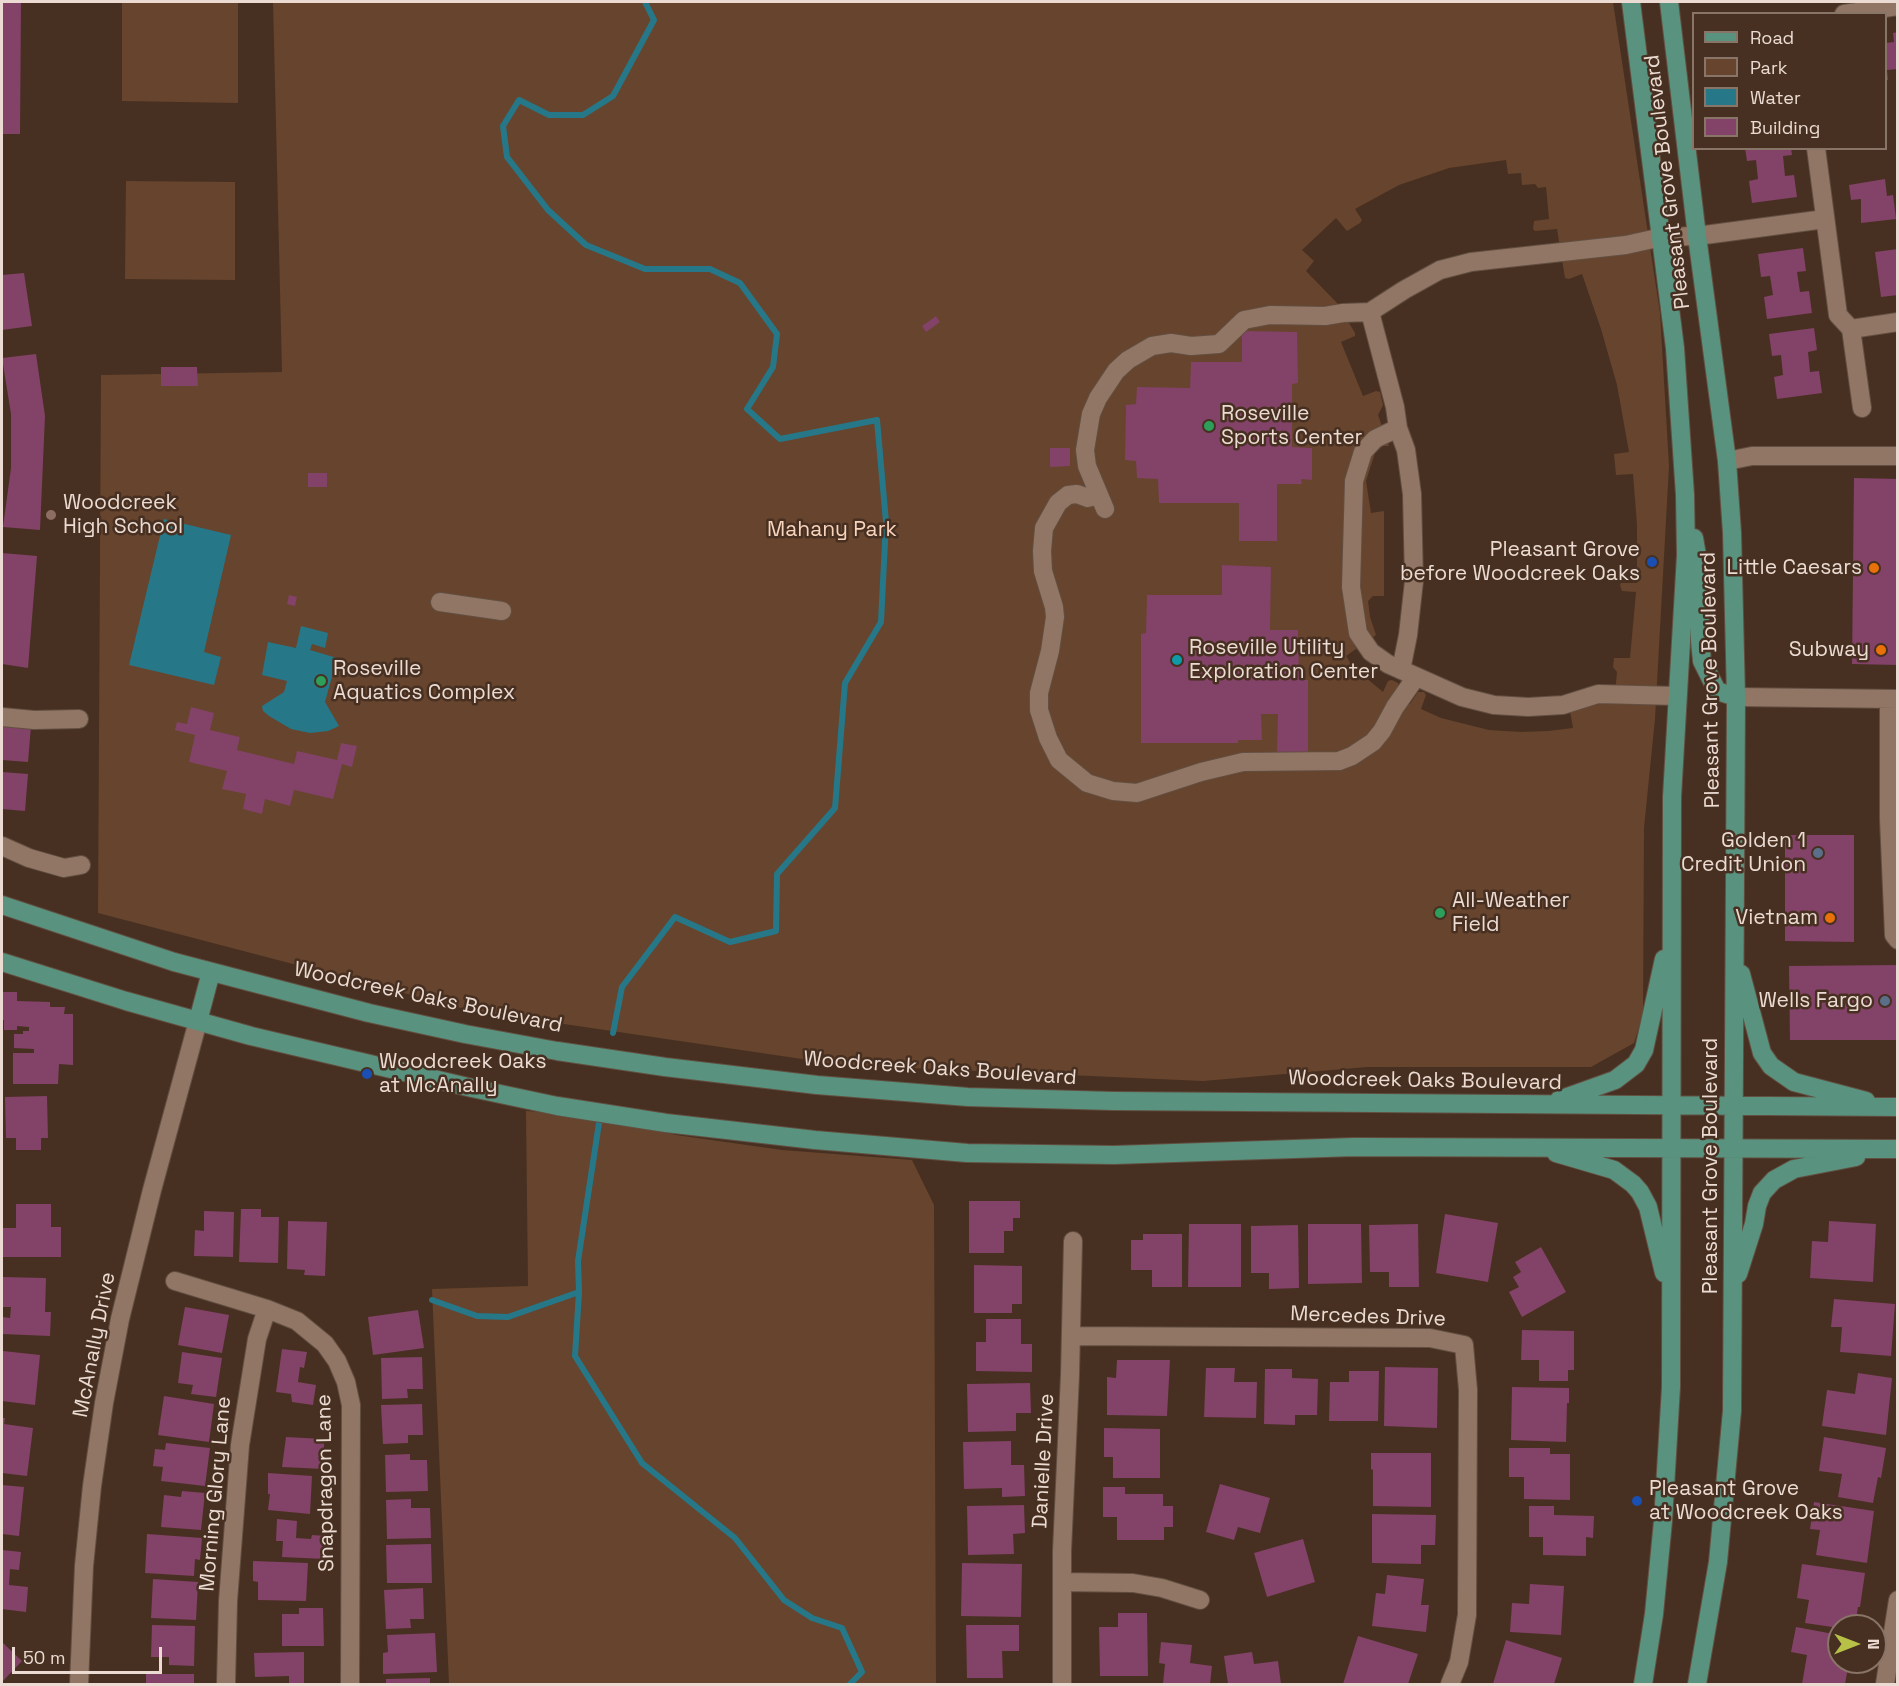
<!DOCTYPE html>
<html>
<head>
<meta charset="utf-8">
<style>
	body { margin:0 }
	#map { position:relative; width:1899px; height:1686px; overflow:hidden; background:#473021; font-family:"Space Grotesk",sans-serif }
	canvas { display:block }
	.frame { position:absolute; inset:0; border:3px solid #ebdbd2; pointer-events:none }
	.legend { position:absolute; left:1692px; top:12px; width:195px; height:138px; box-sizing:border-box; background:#473021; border:2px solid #897468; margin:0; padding:8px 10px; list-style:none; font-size:18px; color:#ebdbd2 }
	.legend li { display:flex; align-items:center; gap:12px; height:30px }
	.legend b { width:30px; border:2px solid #897468 }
	.north { position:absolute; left:1827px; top:1614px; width:60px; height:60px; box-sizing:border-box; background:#473021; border:2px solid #897468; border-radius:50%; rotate:90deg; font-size:16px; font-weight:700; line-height:24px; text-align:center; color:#ebdbd2 }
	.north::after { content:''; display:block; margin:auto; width:21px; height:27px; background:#b7c148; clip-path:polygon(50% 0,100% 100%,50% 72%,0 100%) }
	.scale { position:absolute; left:12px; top:1647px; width:150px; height:27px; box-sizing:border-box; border:3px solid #ebdbd2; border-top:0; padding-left:8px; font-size:18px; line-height:21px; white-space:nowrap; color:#ebdbd2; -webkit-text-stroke:4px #473021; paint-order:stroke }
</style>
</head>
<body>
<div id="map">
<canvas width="1899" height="1686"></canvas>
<div class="frame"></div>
<ul class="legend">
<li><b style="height:8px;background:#59937f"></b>Road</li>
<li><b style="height:16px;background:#67442d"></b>Park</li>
<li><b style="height:16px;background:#267888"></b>Water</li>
<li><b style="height:16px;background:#834267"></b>Building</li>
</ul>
<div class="north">N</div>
<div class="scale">50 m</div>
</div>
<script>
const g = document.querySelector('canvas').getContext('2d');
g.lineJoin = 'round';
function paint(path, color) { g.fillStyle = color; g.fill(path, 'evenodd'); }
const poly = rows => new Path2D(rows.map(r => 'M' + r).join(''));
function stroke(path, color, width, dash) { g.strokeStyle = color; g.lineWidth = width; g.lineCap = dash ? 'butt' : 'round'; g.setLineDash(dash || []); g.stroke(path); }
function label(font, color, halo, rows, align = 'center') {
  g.font = font + ' "Space Grotesk",sans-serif'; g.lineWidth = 5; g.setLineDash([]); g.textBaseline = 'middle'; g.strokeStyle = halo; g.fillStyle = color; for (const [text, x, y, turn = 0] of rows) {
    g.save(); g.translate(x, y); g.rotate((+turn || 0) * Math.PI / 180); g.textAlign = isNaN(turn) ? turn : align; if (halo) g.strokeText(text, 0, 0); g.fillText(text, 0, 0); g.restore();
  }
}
const green = poly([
	[122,2,238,2,238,103,122,101],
	[273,2,1613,2,1660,313,1669,466,1655,719,1644,828,1643,1015,1634,1043,1591,1067,1367,1067,1203,1081,843,1065,469,1010,98,913,101,375,282,372],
	[1506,160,1508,174,1521,173,1522,185,1535,184,1538,188,1546,187,1549,219,1534,221,1533,229,1535,231,1557,229,1565,278,1569,279,1582,274,1601,329,1617,385,1629,452,1614,454,1616,475,1633,474,1637,525,1637,583,1621,583,1620,585,1622,591,1636,592,1630,658,1614,658,1613,667,1617,672,1614,704,1603,703,1570,711,1573,728,1548,731,1521,732,1489,730,1441,718,1421,709,1426,695,1424,692,1418,692,1410,704,1395,697,1399,687,1398,683,1392,680,1388,681,1383,692,1353,667,1346,656,1376,635,1370,617,1368,601,1373,596,1384,596,1384,511,1371,513,1366,481,1375,453,1383,446,1389,446,1378,415,1383,405,1380,392,1376,391,1363,396,1341,342,1355,336,1355,333,1338,304,1306,271,1314,261,1302,250,1336,218,1347,231,1360,223,1362,220,1355,209,1399,185,1449,168],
	[126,181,235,182,235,280,125,279],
	[526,1111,562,1113,646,1127,676,1135,782,1150,912,1160,934,1205,936,1684,449,1684,432,1289,528,1286]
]);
const water = poly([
	[164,519,231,535,204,652,221,657,214,685,129,665],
	[301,626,328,633,325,648,312,644,310,650,337,658,325,702,339,726,328,731,310,733,291,729,269,716,263,711,262,706,284,692,287,681,262,675,268,642,296,648]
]);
const stream = poly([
	[613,1033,622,987,675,917,730,942,776,931,777,874,835,808,845,683,881,622,886,522,877,420,780,439,747,409,773,367,777,334,740,283,710,269,645,269,586,245,548,210,507,157,503,126,519,100,549,115,583,115,613,96,654,20,645,2],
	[599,1123,578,1261,579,1292,575,1356,642,1463,735,1538,784,1600,812,1618,842,1628,862,1672,850,1684],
	[432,1300,477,1316,508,1317,579,1292]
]);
const building = poly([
	[2,2,21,2,20,134,2,134],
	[1898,32,1898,69,1887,70,1888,80,1886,80,1886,43,1894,42,1893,33],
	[1745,148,1791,148,1792,155,1783,156,1785,176,1794,175,1797,197,1752,203,1749,181,1758,179,1756,160,1747,161],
	[1885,179,1887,196,1893,195,1896,219,1861,223,1861,199,1851,200,1849,185],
	[1803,248,1806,271,1797,272,1800,292,1809,291,1812,313,1767,319,1764,297,1773,295,1770,276,1761,277,1758,254],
	[1898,249,1898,295,1881,297,1875,252],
	[24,273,32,326,2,330,2,275],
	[936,316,940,322,926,332,922,326],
	[1814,328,1817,350,1808,352,1810,372,1819,371,1822,393,1777,399,1774,377,1783,375,1781,355,1772,356,1769,334],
	[1242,331,1297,332,1298,383,1292,384,1292,447,1312,448,1312,480,1301,479,1302,484,1277,484,1277,541,1239,541,1239,503,1159,503,1158,479,1137,478,1136,461,1125,460,1126,405,1136,404,1137,387,1190,388,1191,362,1242,362],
	[36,354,45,416,40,530,3,527,11,468,11,414,2,358],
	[161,367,197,367,198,386,161,386],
	[1050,448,1070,448,1070,466,1050,467],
	[308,473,327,473,327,487,308,487],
	[1854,478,1898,479,1898,665,1852,664],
	[2,553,37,556,28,668,2,664],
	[1222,565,1271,567,1270,630,1298,630,1299,680,1308,680,1308,753,1277,753,1278,714,1261,714,1262,740,1238,740,1238,743,1141,743,1141,634,1146,633,1147,595,1222,595],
	[289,595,297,597,295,606,287,604],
	[191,707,214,713,210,730,240,737,237,750,294,764,297,751,337,760,341,743,357,746,352,767,342,764,333,799,294,790,290,806,265,799,262,814,243,809,246,794,222,789,227,771,189,762,195,735,175,730,177,722,187,724],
	[2,724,31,726,28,762,2,760],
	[2,772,28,774,25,811,2,809],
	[1785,835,1854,835,1854,942,1785,941],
	[1898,965,1898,1040,1790,1040,1789,966],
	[2,992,17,992,17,1001,50,1002,50,1007,65,1007,64,1014,73,1014,73,1065,59,1064,58,1084,13,1084,13,1053,34,1053,34,1049,14,1048,14,1034,23,1034,23,1031,29,1031,29,1027,17,1026,17,1030,4,1030,4,1020,2,1020],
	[47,1096,48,1138,41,1138,41,1150,16,1150,16,1138,6,1138,5,1097],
	[969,1201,1020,1201,1020,1218,1013,1218,1013,1231,1004,1231,1004,1253,969,1253],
	[16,1204,51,1204,51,1227,61,1227,61,1257,3,1257,3,1228,16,1228],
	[241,1209,261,1209,261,1217,279,1217,278,1263,239,1262],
	[204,1211,234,1212,233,1257,194,1256,195,1230,204,1231],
	[1445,1214,1498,1223,1488,1282,1436,1273],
	[288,1221,327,1222,325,1276,304,1275,305,1270,287,1269],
	[1829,1221,1876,1224,1873,1282,1810,1278,1812,1241,1828,1242],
	[1189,1224,1241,1224,1241,1287,1188,1287],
	[1308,1224,1361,1224,1362,1283,1308,1284],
	[1418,1224,1419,1287,1389,1287,1389,1272,1370,1272,1369,1225],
	[1298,1225,1299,1288,1269,1289,1269,1273,1251,1273,1251,1226],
	[1143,1234,1182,1234,1182,1287,1152,1287,1152,1270,1131,1270,1131,1240,1143,1240],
	[1541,1247,1566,1292,1522,1317,1509,1292,1519,1287,1513,1277,1521,1272,1515,1262],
	[974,1265,1022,1266,1022,1304,1012,1304,1012,1313,974,1313],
	[2,1277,46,1278,45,1312,51,1312,50,1336,2,1334,2,1317,10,1318,11,1307,2,1307],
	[1834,1299,1895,1304,1891,1356,1840,1352,1842,1327,1831,1327],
	[185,1307,229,1315,222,1353,178,1345],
	[418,1310,424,1348,373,1355,368,1317],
	[986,1319,1021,1319,1021,1344,1032,1344,1032,1372,976,1371,976,1342,986,1342],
	[1522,1330,1574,1331,1574,1370,1568,1370,1568,1381,1539,1381,1539,1360,1521,1360],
	[282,1349,307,1352,304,1368,300,1367,298,1382,316,1385,313,1405,292,1402,291,1394,276,1392],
	[3,1351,40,1355,35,1405,2,1401],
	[182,1352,222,1358,216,1397,191,1394,193,1385,178,1383],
	[422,1357,423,1389,407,1389,408,1398,382,1399,381,1358],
	[1117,1360,1170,1360,1167,1416,1107,1415,1107,1377,1116,1378],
	[1385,1367,1438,1368,1437,1428,1384,1426],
	[1206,1368,1235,1368,1234,1382,1257,1382,1256,1418,1204,1417],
	[1265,1369,1292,1369,1292,1378,1318,1379,1317,1415,1295,1415,1295,1425,1264,1424],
	[1349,1371,1379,1371,1378,1421,1329,1421,1330,1382,1349,1382],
	[1858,1373,1892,1378,1886,1435,1822,1426,1827,1390,1855,1394],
	[1030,1383,1031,1413,1016,1413,1016,1431,968,1432,967,1384],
	[1512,1387,1569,1388,1569,1403,1567,1403,1566,1442,1511,1440],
	[164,1396,214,1404,209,1442,158,1435],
	[422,1404,423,1435,408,1435,408,1443,383,1444,381,1405],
	[2,1418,5,1418,4,1424,33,1428,27,1476,2,1473],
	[1104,1428,1160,1429,1160,1478,1113,1478,1113,1457,1104,1457],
	[286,1437,324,1439,324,1469,282,1467],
	[1824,1437,1886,1448,1881,1478,1878,1477,1873,1503,1838,1497,1842,1474,1819,1471],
	[1011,1441,1011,1465,1024,1465,1025,1496,1002,1497,1002,1488,964,1489,963,1442],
	[166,1443,210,1448,205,1486,161,1481,163,1467,153,1466,155,1449,165,1450],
	[1509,1448,1550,1448,1550,1454,1570,1454,1570,1500,1524,1499,1524,1477,1509,1477],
	[1371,1453,1431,1453,1431,1507,1373,1506,1373,1470,1371,1469],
	[410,1454,410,1460,427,1460,428,1491,386,1492,385,1455],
	[268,1473,312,1476,310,1514,268,1510,270,1494,268,1494],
	[1220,1484,1270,1498,1260,1533,1238,1527,1234,1540,1206,1532],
	[2,1485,24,1487,19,1536,2,1534],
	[1103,1487,1125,1487,1125,1494,1163,1494,1163,1506,1173,1506,1173,1527,1164,1527,1164,1540,1117,1540,1117,1517,1103,1517],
	[182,1491,205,1493,201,1530,161,1527,164,1495,181,1497],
	[411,1499,411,1508,430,1508,431,1538,387,1539,386,1500],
	[1814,1502,1874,1511,1867,1563,1816,1555,1820,1530,1810,1529],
	[1024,1505,1025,1533,1013,1534,1014,1554,968,1555,967,1506],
	[1529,1506,1554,1506,1554,1515,1594,1516,1593,1538,1586,1537,1586,1556,1543,1555,1543,1537,1529,1537],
	[1372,1514,1436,1515,1435,1545,1421,1545,1421,1564,1372,1563],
	[277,1519,297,1521,296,1538,311,1539,312,1535,326,1536,325,1559,282,1557,283,1541,276,1541],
	[147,1534,202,1538,200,1560,195,1559,194,1576,145,1573],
	[1303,1539,1315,1582,1267,1597,1254,1553],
	[431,1544,432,1583,387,1583,386,1545],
	[2,1550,21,1552,19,1570,10,1569,9,1585,28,1587,26,1612,2,1609],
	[253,1561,308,1563,306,1601,258,1600,258,1582,253,1581],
	[962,1563,1022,1564,1021,1617,961,1616],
	[1802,1564,1865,1573,1860,1607,1858,1607,1855,1626,1839,1626,1839,1628,1805,1623,1809,1600,1797,1598],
	[1387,1575,1424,1579,1421,1605,1429,1605,1426,1632,1372,1626,1376,1593,1385,1594],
	[153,1579,198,1582,196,1620,151,1618],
	[1530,1584,1564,1586,1561,1635,1510,1632,1512,1603,1529,1604],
	[423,1588,424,1619,410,1619,411,1628,386,1629,384,1590],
	[299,1608,323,1608,324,1646,282,1646,282,1614,299,1614],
	[1118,1613,1147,1613,1148,1676,1100,1676,1099,1627,1118,1627],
	[152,1625,195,1626,194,1666,169,1665,169,1657,151,1657],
	[966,1625,1019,1625,1019,1651,1002,1651,1003,1678,967,1678],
	[1796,1627,1839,1635,1839,1662,1849,1662,1845,1684,1802,1684,1807,1655,1791,1652],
	[435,1633,437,1672,383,1674,383,1653,388,1652,387,1635],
	[1358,1636,1418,1654,1408,1684,1343,1684],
	[1506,1640,1562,1658,1554,1684,1493,1684],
	[2,1642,22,1661,2,1682],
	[1161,1642,1192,1645,1190,1663,1212,1666,1210,1684,1163,1684,1165,1664,1159,1663],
	[304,1652,304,1684,289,1684,289,1676,255,1677,254,1653],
	[1252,1652,1254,1664,1278,1661,1281,1684,1228,1684,1224,1656],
	[146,1674,194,1674,194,1684,146,1684],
	[430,1678,430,1684,386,1684,386,1679]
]);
const minor = poly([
	[1844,14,1898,6],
	[1816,148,1838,315,1851,329,1898,322],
	[1370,312,1395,407,1398,428,1406,450,1412,494,1414,581,1408,635,1401,670],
	[1851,329,1862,408],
	[1398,428,1375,439,1363,452,1354,481,1351,587,1358,633,1371,652,1388,664,1462,697,1494,705,1528,707,1563,705,1598,694,1677,696],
	[1727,461,1752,456,1898,456],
	[1098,495,1088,498,1077,494,1068,495,1058,503,1044,528,1042,551,1043,571,1054,607,1055,617,1050,651,1039,693,1039,710,1048,738,1059,760,1087,783,1113,791,1137,793,1201,772,1243,762,1339,761,1352,756,1373,742,1382,731,1395,707,1416,677],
	[1105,509,1087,466,1085,450,1091,414,1098,398,1116,371,1128,360,1152,346,1171,343,1191,346,1219,344,1244,320,1270,315,1325,316,1343,313,1370,312,1404,290,1440,270,1471,262,1626,245,1662,237,1697,236,1825,219],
	[440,602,502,611],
	[1736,697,1898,699],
	[1889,699,1889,819,1894,935,1898,940],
	[2,717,34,720,79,719],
	[2,846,29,858,64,868,81,865],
	[175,1281,267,1309,297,1321,325,1344,337,1361,346,1382,351,1405,350,1684],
	[1071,1336,1430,1338,1464,1345,1468,1390,1467,1615,1459,1662,1450,1684],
	[1062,1582,1133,1583,1162,1588,1200,1600],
	[79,1684,84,1566,92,1486,104,1403,120,1319,152,1190,198,1021],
	[226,1684,228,1601,240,1445,257,1339,267,1309],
	[1062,1684,1062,1551,1070,1375,1073,1241],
	[1885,1684,1898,1600]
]);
const major = poly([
	[1631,2,1675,348,1685,495,1686,555,1672,797,1671,1387,1663,1521,1654,1614,1643,1684],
	[1669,2,1697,236,1727,461,1732,533,1736,697,1732,1411,1718,1562,1697,1684],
	[1694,538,1699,567,1700,640,1702,661,1717,691,1736,697],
	[2,905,174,962,369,1013,465,1034,557,1051,665,1067,817,1085,968,1097,1113,1101,1898,1107],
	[2,962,126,1001,251,1036,472,1088,557,1106,666,1123,815,1140,967,1153,1114,1155,1354,1147,1898,1149],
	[1741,974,1762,1053,1771,1066,1794,1082,1866,1101],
	[198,1021,211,972],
	[1559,1100,1615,1080,1636,1064,1644,1050,1664,959],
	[1556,1153,1614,1170,1633,1184,1640,1192,1648,1207,1664,1273],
	[1738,1274,1754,1224,1757,1206,1762,1193,1774,1180,1794,1169,1856,1157]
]);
const markers = [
	[1209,426,6,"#2e9e5b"],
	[51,515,6,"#8d6e63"],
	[1652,562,6,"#1a4fb4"],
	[1874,568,6,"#e8710a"],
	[1881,650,6,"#e8710a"],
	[1177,660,6,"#0f9aa8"],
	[321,681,6,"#2e9e5b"],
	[1818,853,6,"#5c6f8a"],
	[1440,913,6,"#2e9e5b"],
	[1830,918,6,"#e8710a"],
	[1885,1001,6,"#5c6f8a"],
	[367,1074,6,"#1a4fb4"],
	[1637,1501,6,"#1a4fb4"]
];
const streetNames = [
	["Pleasant Grove Boulevard",1668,182,-97],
	["Pleasant Grove Boulevard",1711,680,-91],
	["Woodcreek Oaks Boulevard",428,998,12],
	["Woodcreek Oaks Boulevard",940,1069,4],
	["Woodcreek Oaks Boulevard",1425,1081,1],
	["Pleasant Grove Boulevard",1711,1166,-90],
	["Mercedes Drive",1368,1317,2],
	["McAnally Drive",95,1345,-79],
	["Danielle Drive",1044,1461,-87],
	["Snapdragon Lane",326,1483,-91],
	["Morning Glory Lane",216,1494,-85]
];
const poiNames = [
	["Roseville",1221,414],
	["Sports Center",1221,438],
	["Woodcreek",63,503],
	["High School",63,527],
	["Pleasant Grove",1640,550,"right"],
	["before Woodcreek Oaks",1640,574,"right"],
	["Little Caesars",1862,568,"right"],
	["Roseville Utility",1189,648],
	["Exploration Center",1189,672],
	["Subway",1869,650,"right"],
	["Roseville",333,669],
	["Aquatics Complex",333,693],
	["Golden 1",1806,841,"right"],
	["Credit Union",1806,865,"right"],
	["All-Weather",1452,901],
	["Field",1452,925],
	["Vietnam",1818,918,"right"],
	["Wells Fargo",1873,1001,"right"],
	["Woodcreek Oaks",379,1062],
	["at McAnally",379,1086],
	["Pleasant Grove",1649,1489],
	["at Woodcreek Oaks",1649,1513]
];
const parkNames = [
	["Mahany Park",832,530]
];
paint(green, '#67442d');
paint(water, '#267888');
stroke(stream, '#267888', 6);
paint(building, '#834267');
stroke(minor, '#624f41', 20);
stroke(major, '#624f41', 20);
stroke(minor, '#917665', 18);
stroke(major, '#59937f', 18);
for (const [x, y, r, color] of markers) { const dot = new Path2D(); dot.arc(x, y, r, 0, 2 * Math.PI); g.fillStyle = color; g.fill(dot); stroke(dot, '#473021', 2); }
label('21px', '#ebdbd2', '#473021', streetNames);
label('21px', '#ebdbd2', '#473021', poiNames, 'left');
label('21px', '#f9d4bd', '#473021', parkNames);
</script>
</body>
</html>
